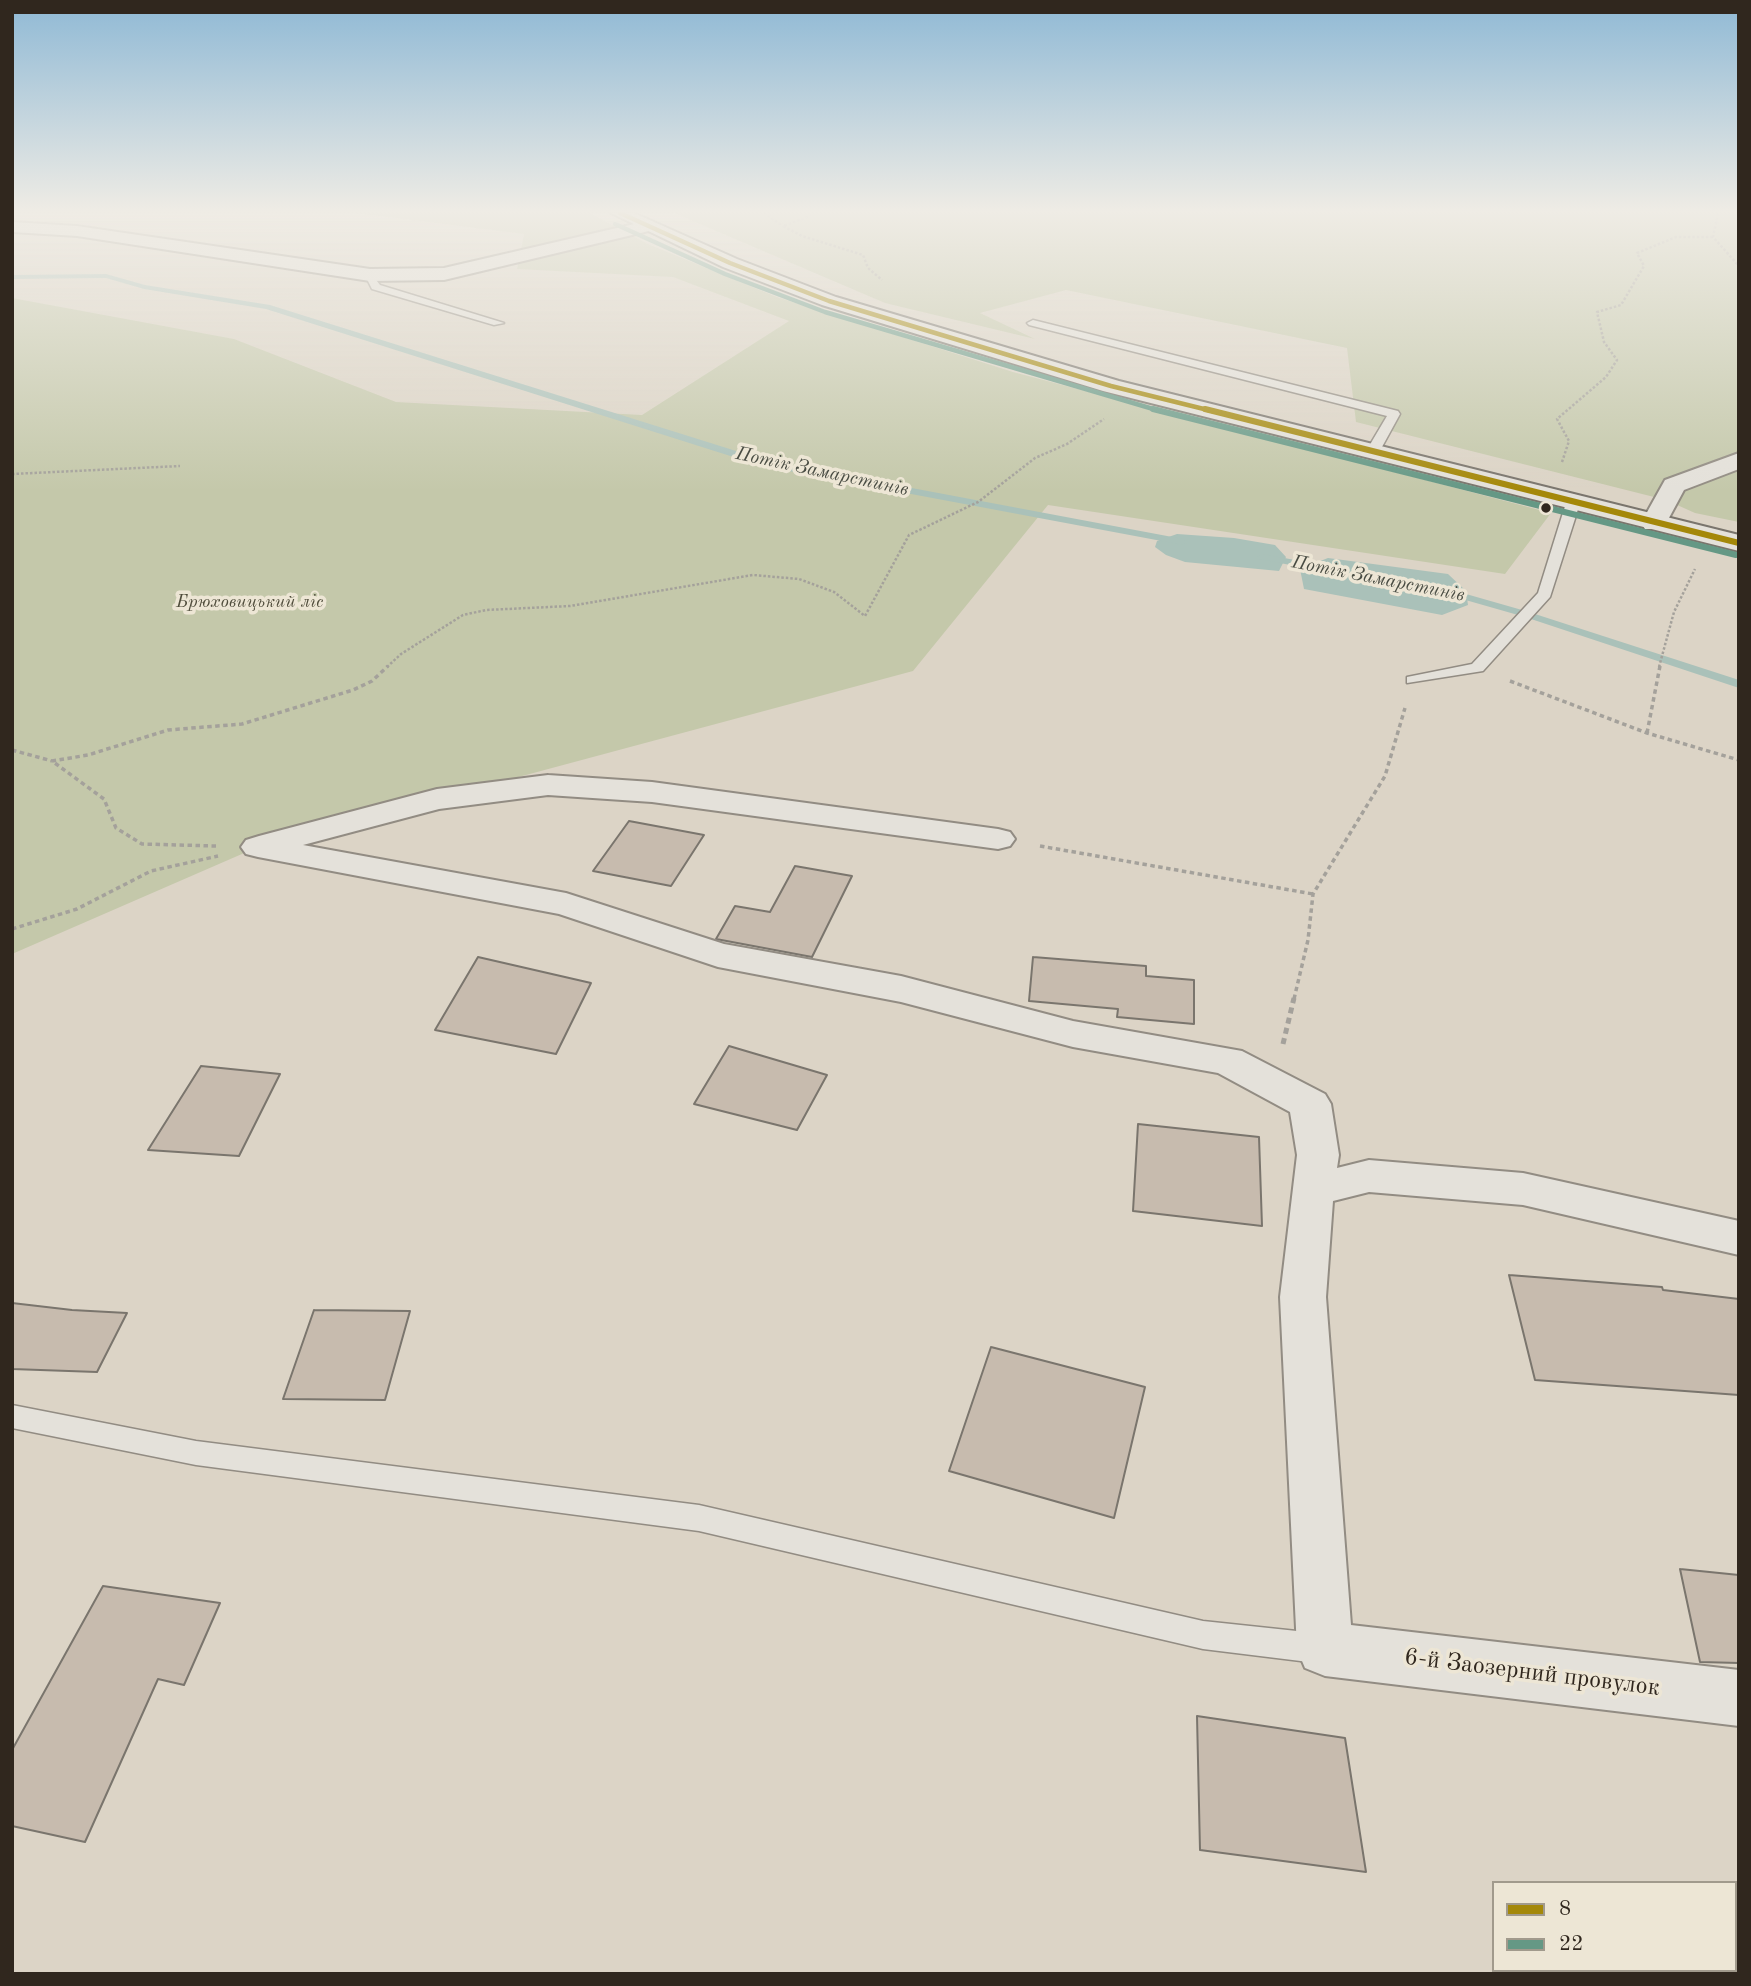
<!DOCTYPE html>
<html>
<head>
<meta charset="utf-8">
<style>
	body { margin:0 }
	#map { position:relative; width:1751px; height:1986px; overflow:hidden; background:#dcd4c6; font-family:"Old Standard TT",serif }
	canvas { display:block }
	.frame { position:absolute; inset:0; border:14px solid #30271e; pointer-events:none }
	.legend { position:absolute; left:1492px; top:1881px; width:245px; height:91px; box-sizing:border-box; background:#ede6d5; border:2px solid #a19a8c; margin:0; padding:9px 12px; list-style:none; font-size:21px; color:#30271e }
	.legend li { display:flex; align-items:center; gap:14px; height:35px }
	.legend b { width:35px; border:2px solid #a19a8c }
</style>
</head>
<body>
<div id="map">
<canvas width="1751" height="1986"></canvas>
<div class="frame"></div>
<ul class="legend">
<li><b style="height:9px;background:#a4880a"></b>8</li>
<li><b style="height:9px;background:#659885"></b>22</li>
</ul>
</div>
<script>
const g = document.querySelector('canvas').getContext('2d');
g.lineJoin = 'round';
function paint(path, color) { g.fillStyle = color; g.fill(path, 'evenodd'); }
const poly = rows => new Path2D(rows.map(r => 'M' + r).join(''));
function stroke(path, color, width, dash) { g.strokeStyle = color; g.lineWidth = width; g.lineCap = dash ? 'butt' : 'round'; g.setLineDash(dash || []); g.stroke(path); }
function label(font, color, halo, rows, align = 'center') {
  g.font = font + ' "Old Standard TT",serif'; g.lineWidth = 7; g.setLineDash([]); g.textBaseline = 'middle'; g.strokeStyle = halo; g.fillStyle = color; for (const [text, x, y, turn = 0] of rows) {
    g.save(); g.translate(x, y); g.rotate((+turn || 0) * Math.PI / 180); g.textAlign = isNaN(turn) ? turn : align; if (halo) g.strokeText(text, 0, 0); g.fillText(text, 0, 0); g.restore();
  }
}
const green = poly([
	[355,213,590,213,648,244,777,297,1013,372,1551,513,1505,574,1048,505,913,671,258,847,12,954,12,298,234,339,396,402,642,415,789,321,673,277,517,269,524,234],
	[674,213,1739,213,1739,522,1695,513,1666,500,1356,422,1347,348,1066,290,980,313,1035,339,885,303]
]);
const water = poly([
	[1177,534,1234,538,1275,545,1286,557,1279,571,1185,562,1166,555,1155,547,1157,541],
	[1328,558,1448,574,1466,591,1468,605,1442,615,1304,589,1300,569]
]);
const stream = poly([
	[106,274,145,285,270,305,768,461,1183,539,1188,542,1183,545,762,466,266,309,144,289,106,278,12,279,12,275,106,274],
	[1263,554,1327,566,1333,569,1327,572,1259,559,1257,557,1263,554],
	[1445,588,1522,610,1524,612,1518,615,1441,593,1441,589,1445,588],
	[1535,614,1739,680,1739,688,1531,619,1529,617,1535,614]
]);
const building = poly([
	[629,821,704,835,671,886,593,871,629,821],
	[795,866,852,876,812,957,716,939,735,906,770,912,795,866],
	[478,957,591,983,556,1054,435,1030,478,957],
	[1033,957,1146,966,1146,976,1194,980,1194,1024,1117,1017,1118,1009,1029,1001,1033,957],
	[729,1046,827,1075,797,1130,694,1104,729,1046],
	[201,1066,280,1074,239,1156,148,1150,201,1066],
	[1138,1124,1259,1137,1262,1226,1133,1211,1138,1124],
	[1509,1275,1662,1287,1663,1290,1739,1299,1739,1395,1535,1380,1509,1275],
	[12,1303,72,1310,127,1313,97,1372,12,1369,12,1303],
	[314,1310,410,1311,385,1400,283,1399,314,1310],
	[991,1347,1145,1387,1114,1518,949,1471,991,1347],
	[1680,1569,1739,1575,1739,1663,1700,1662,1680,1569],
	[103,1586,220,1603,184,1685,158,1679,85,1842,12,1826,12,1750,103,1586],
	[1197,1716,1345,1738,1366,1872,1200,1850,1197,1716]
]);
const pathFar2 = poly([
	[764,213,783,226],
	[810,213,808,217,783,226,802,236,863,255,868,268,882,280],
	[1718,213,1713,237,1739,266],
	[1562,462,1569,441,1557,419,1606,377,1617,360,1604,342,1597,312,1621,305,1644,266,1637,253,1676,237,1713,237],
	[12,474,180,466],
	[387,667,401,654,463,615,486,610,570,606,753,575,799,579,834,592,865,616,909,535,978,502,1035,458,1067,444,1104,419],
	[1659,667,1674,612,1695,569]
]);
const pathFar1 = poly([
	[1510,681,1647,733,1739,760],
	[1647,733,1660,666],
	[12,750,52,761],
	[216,846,142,844,116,828,104,799,52,761,88,755,168,730,242,724,353,690,372,681,388,666],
	[1040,846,1313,894],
	[12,929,77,909,151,871,218,856],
	[1294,999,1308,940,1313,894,1385,776,1405,708]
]);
const path = poly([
	[1283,1044,1294,998]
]);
const service = poly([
	[370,272,380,285,504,323,494,325,372,289,365,275,370,272],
	[1033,320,1398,411,1400,414,1377,456,1367,456,1365,453,1387,416,1029,325,1027,323,1033,320],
	[1573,499,1580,503,1550,597,1483,671,1407,683,1407,677,1472,664,1538,593,1566,503,1573,499],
	[12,1405,196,1441,699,1505,1203,1621,1325,1634,1336,1639,1340,1649,1336,1659,1325,1664,1203,1649,699,1531,196,1465,12,1428,12,1405]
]);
const minor = poly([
	[647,221,656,226,653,230,444,280,370,281,77,236,12,232,12,222,77,226,370,269,444,268,647,221],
	[1739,453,1739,469,1684,490,1663,529,1645,529,1641,523,1665,480,1739,453],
	[548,775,652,782,998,829,1010,832,1015,839,1010,846,998,849,652,802,548,795,439,809,303,845,566,893,724,944,901,976,1073,1021,1242,1051,1325,1094,1331,1104,1339,1155,1337,1168,1369,1160,1523,1173,1739,1221,1739,1255,1523,1205,1369,1192,1333,1201,1326,1297,1351,1625,1739,1670,1739,1726,1325,1676,1305,1668,1297,1649,1280,1297,1297,1155,1290,1112,1218,1073,1073,1047,901,1002,718,967,559,914,258,857,246,854,241,847,246,840,259,836,437,789,548,775]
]);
const secondary = poly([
	[611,213,634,213,737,259,836,297,1119,381,1739,535,1739,551,1103,391,822,305,723,267,611,213]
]);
const bus1Far1 = poly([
	[620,213,730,263,829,301,1111,386,1212,411]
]);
const bus1 = poly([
	[1205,409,1739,543]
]);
const bus2Far1 = poly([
	[615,224,725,274,825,312,1160,411]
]);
const bus2 = poly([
	[1153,409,1736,555]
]);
const markers = [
	[1546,508,6,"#30271e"]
];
const farParknames = [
	["Брюховицький ліс",250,602]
];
const farWaternames = [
	["Потік Замарстинів",822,472,12],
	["Потік Замарстинів",1378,579,11]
];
const nearStreetnames = [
	["6-й Заозерний провулок",1532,1673,7]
];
paint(green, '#c4c8aa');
paint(water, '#aac1b9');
paint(stream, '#aac1b9');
paint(building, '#c7bbae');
stroke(building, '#7a756d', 2);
stroke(service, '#928c83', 3);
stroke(minor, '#928c83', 4);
stroke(secondary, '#7a756d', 4);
stroke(pathFar2, '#a4a19b', 2.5, [2.5, 2]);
stroke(pathFar1, '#a4a19b', 3.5, [4.5, 3.5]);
stroke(path, '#a4a19b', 5, [6, 4.5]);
paint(service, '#e4e1da');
paint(minor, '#e4e1da');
paint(secondary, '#e4e1da');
stroke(bus1Far1, '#a4880a', 4.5);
stroke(bus1, '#a4880a', 6);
stroke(bus2Far1, '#659885', 4.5);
stroke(bus2, '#659885', 6);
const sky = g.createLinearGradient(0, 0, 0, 491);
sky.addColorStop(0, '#8fb9d5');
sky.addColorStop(0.43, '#efece5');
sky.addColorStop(1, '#efece500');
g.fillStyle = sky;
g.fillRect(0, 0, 1751, 491);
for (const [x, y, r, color] of markers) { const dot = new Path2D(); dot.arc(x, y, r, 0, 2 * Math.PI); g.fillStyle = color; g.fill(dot); stroke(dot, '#ede6d5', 2.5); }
label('italic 18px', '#504d3c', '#ede6d5', farParknames);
label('italic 19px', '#494c43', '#ede6d5', farWaternames);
label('24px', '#30271e', '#ede6d5', nearStreetnames);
</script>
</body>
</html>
